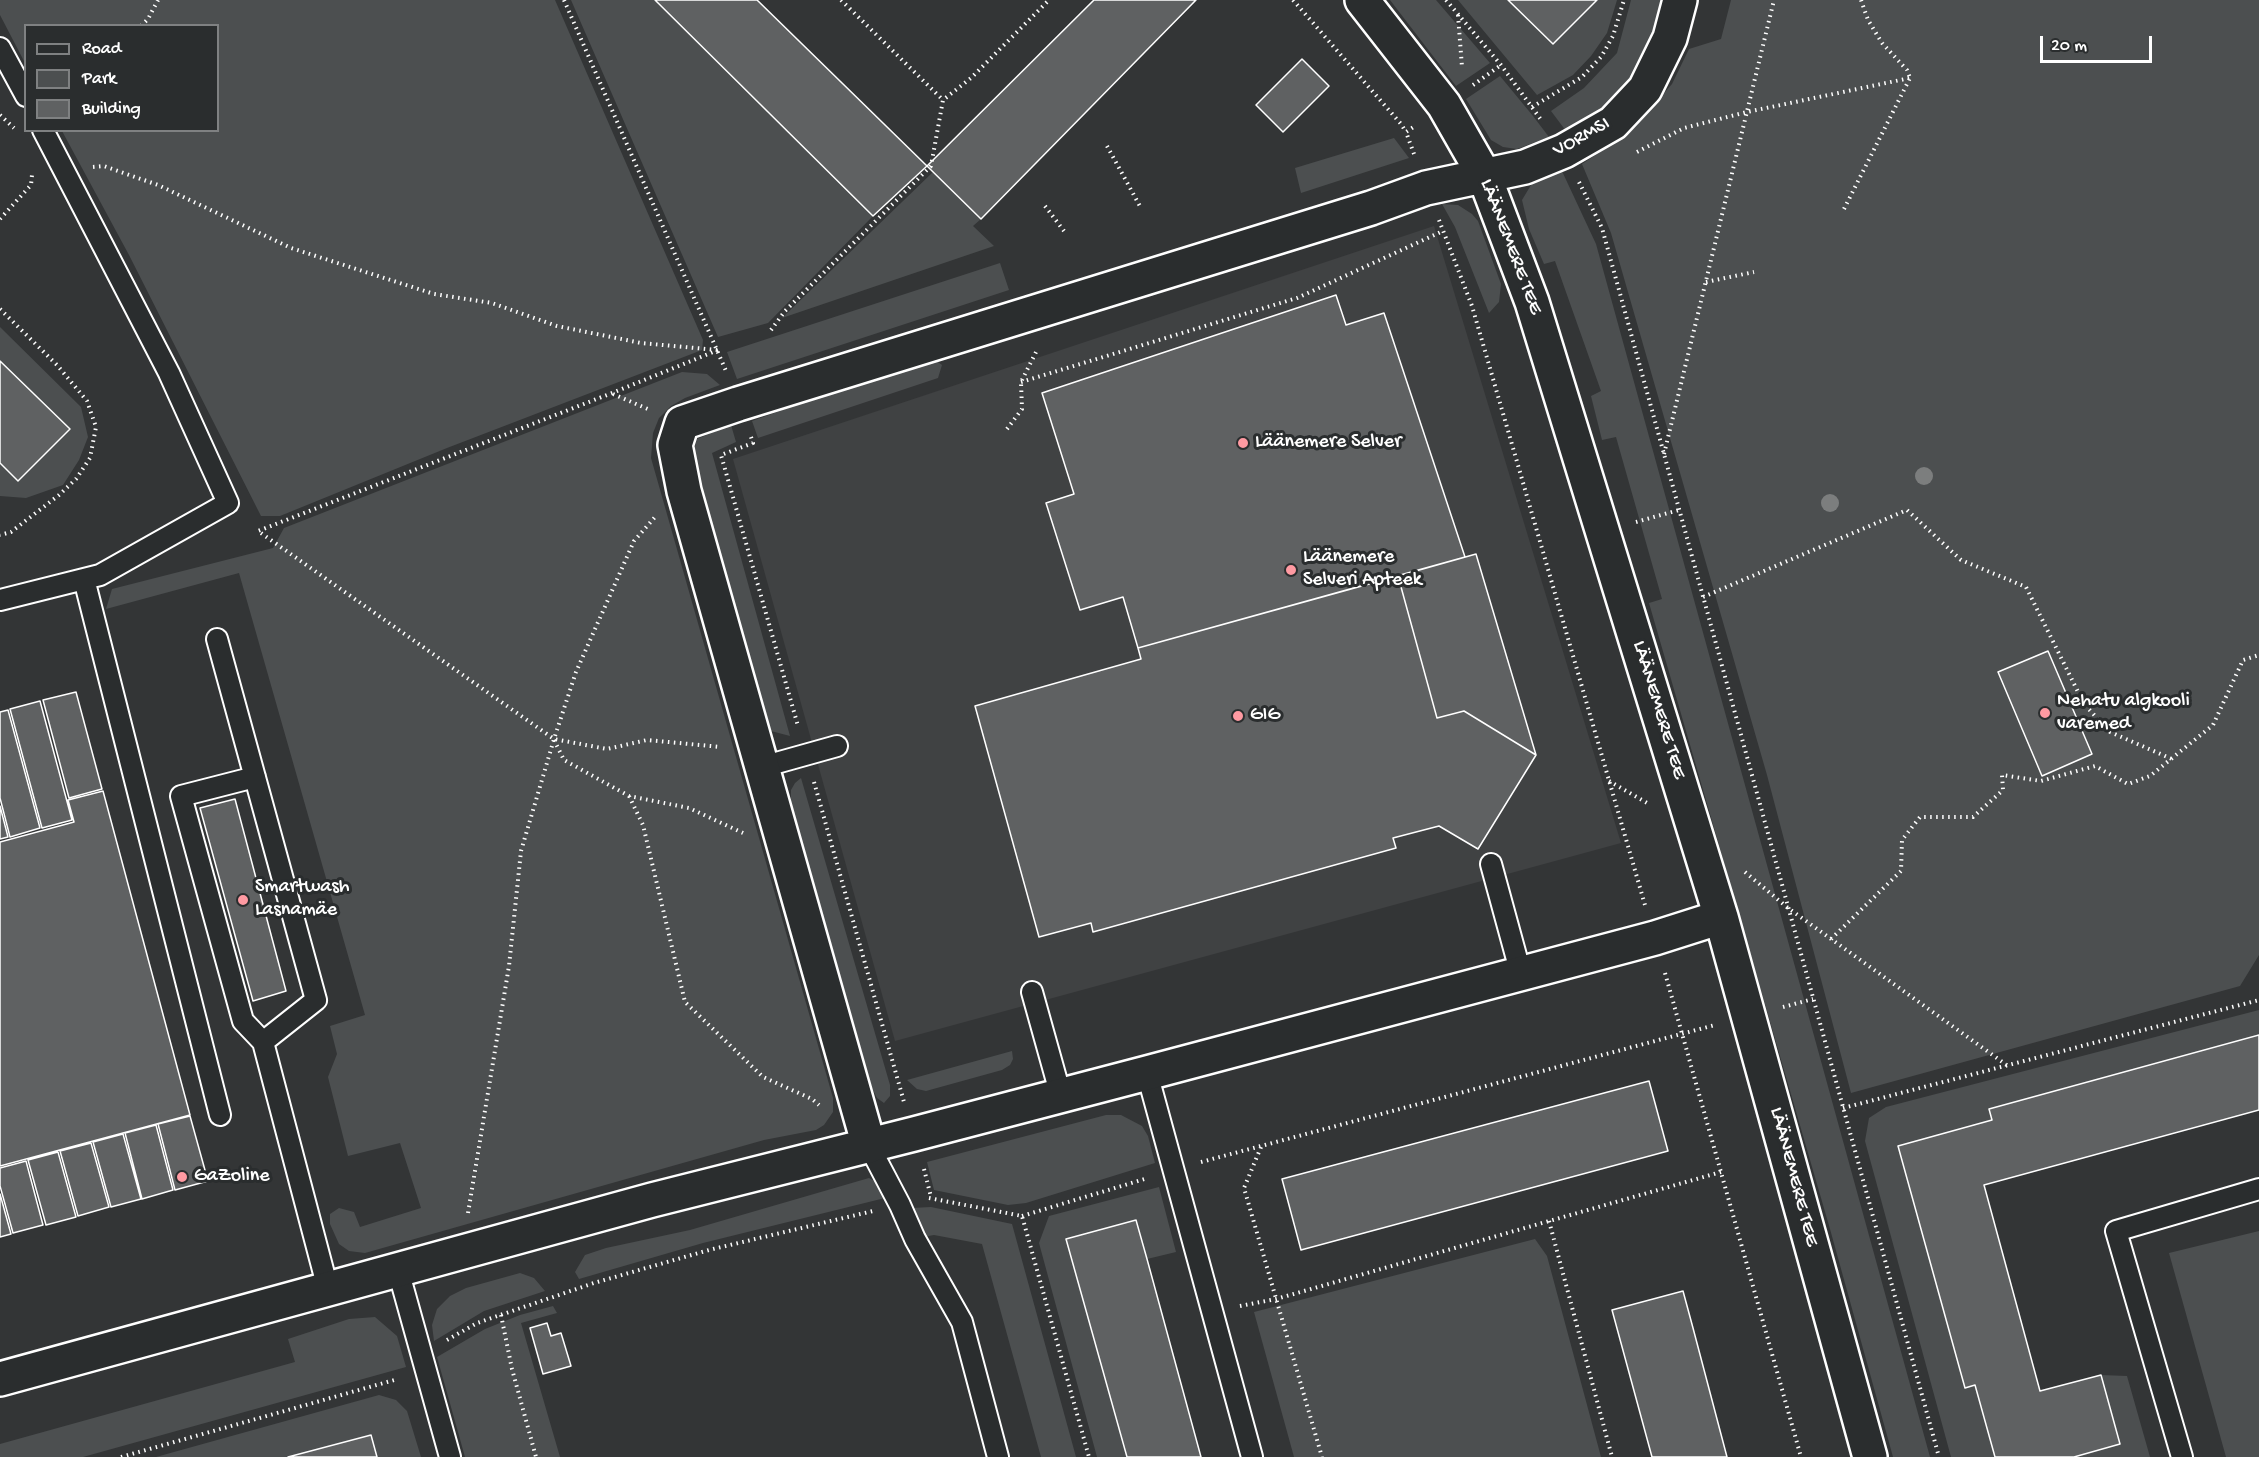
<!DOCTYPE html>
<html>
<head>
<meta charset="utf-8">
<style>
	body { margin:0 }
	#map { position:relative; width:2259px; height:1457px; overflow:hidden; background:#333536; font-family:"Gochi Hand",sans-serif }
	canvas { display:block }
	.legend { position:absolute; left:24px; top:24px; width:195px; height:108px; box-sizing:border-box; background:#2a2d2e; border:2px solid #7f8182; margin:0; padding:8px 10px; list-style:none; font-size:18px; color:#fff }
	.legend li { display:flex; align-items:center; gap:12px; height:30px }
	.legend b { width:30px; border:2px solid #7f8182 }
	.scale { position:absolute; left:2040px; top:36px; width:112px; height:27px; box-sizing:border-box; border:3px solid #fff; border-top:0; padding-left:8px; font-size:18px; line-height:21px; white-space:nowrap; color:#fff; -webkit-text-stroke:4px #2a2d2e; paint-order:stroke }
</style>
</head>
<body>
<div id="map">
<canvas width="2259" height="1457"></canvas>
<ul class="legend">
<li><b style="height:8px;background:#2a2d2e"></b>Road</li>
<li><b style="height:16px;background:#4c4f50"></b>Park</li>
<li><b style="height:16px;background:#5f6162"></b>Building</li>
</ul>
<div class="scale">20 m</div>
</div>
<script>
const g = document.querySelector('canvas').getContext('2d');
g.lineJoin = 'round';
function paint(path, color) { g.fillStyle = color; g.fill(path, 'evenodd'); }
const poly = rows => new Path2D(rows.map(r => 'M' + r).join(''));
function stroke(path, color, width, dash) { g.strokeStyle = color; g.lineWidth = width; g.lineCap = dash ? 'butt' : 'round'; g.setLineDash(dash || []); g.stroke(path); }
function label(font, color, halo, rows, align = 'center') {
  g.font = font + ' "Gochi Hand",sans-serif'; g.lineWidth = 6; g.setLineDash([]); g.textBaseline = 'middle'; g.strokeStyle = halo; g.fillStyle = color; for (const [text, x, y, turn = 0] of rows) {
    g.save(); g.translate(x, y); g.rotate((+turn || 0) * Math.PI / 180); g.textAlign = isNaN(turn) ? turn : align; if (halo) g.strokeText(text, 0, 0); g.fillText(text, 0, 0); g.restore();
  }
}
const built = poly([
	[1434,226,1621,843,895,1041,733,459]
]);
const green = poly([
	[0,0,555,0,703,340,702,350,447,448,280,516,261,516,129,255,62,131,218,130,218,26,26,26,25,63,0,15],
	[571,0,655,0,873,216,768,323,718,337],
	[1390,0,1436,0,1490,63,1456,86],
	[1458,0,1508,0,1553,44,1597,0,1617,0,1607,33,1591,56,1573,75,1537,95],
	[1631,0,1662,0,1646,54,1628,83,1602,109,1566,131,1551,111,1584,88,1617,53],
	[1731,0,2259,0,2259,955,2240,986,1851,1093,1767,775,1611,233,1582,164,1630,132,1672,84,1689,49,1721,39],
	[1500,76,1533,116,1549,137,1517,149,1503,147,1491,140,1466,99],
	[1394,138,1409,158,1301,193,1295,168],
	[1561,169,1596,244,1930,1457,1893,1457,1830,1229,1649,603,1662,599,1616,437,1602,440,1591,396,1601,391,1555,261,1544,264,1529,229,1522,200,1534,180],
	[933,172,981,219,973,226,994,246,782,318],
	[1442,204,1458,205,1472,214,1478,221,1501,284,1499,302,1489,313,1455,227],
	[1000,263,1009,290,737,379,727,352],
	[0,327,81,407,88,437,79,460,63,485,26,498,0,496,0,463,19,481,70,429,0,361],
	[931,357,942,365,938,378,758,438,752,421],
	[682,372,707,374,720,385,685,398,671,406,659,418,653,433,651,458,833,1098,833,1112,824,1125,816,1130,764,1140,365,1253,349,1251,339,1244,330,1224,330,1214,339,1208,354,1212,360,1227,421,1208,400,1143,348,1156,328,1077,337,1054,330,1026,365,1015,239,573,106,609,112,589,273,548,284,528],
	[731,425,736,442,712,453,790,736,771,731,692,457,697,439],
	[801,778,890,1085,890,1096,884,1103,877,1098,872,1088,791,802,791,790,795,783],
	[2259,1010,2259,1035,1989,1109,1992,1120,1899,1146,1965,1387,1975,1385,1995,1457,1951,1457,1865,1141,1869,1118,1886,1107],
	[1012,1051,1013,1059,1010,1065,1002,1070,926,1091,917,1089,907,1080],
	[1106,1115,1121,1115,1142,1126,1148,1136,1155,1163,1026,1203,1008,1205,934,1190,927,1162],
	[869,1178,882,1185,889,1197,703,1243,579,1279,575,1272,585,1255,606,1248,690,1230],
	[1159,1187,1176,1252,1147,1259,1136,1220,1066,1239,1127,1457,1097,1457,1039,1243,1049,1216],
	[931,1207,1012,1224,1076,1457,1041,1457,982,1244,934,1235,923,1237,912,1208],
	[2259,1231,2259,1457,2226,1457,2169,1253],
	[1535,1239,1547,1256,1601,1457,1294,1457,1254,1312],
	[520,1273,534,1278,545,1291,484,1311,434,1341,432,1325,437,1309,450,1296,466,1288],
	[553,1306,557,1313,521,1323,560,1457,465,1457,437,1357,485,1329,520,1315],
	[375,1317,397,1336,406,1367,83,1457,0,1457,0,1444,295,1362,288,1339,349,1319],
	[2101,1375,2127,1376,2150,1457,2074,1457,2120,1444],
	[379,1395,396,1400,407,1411,421,1457,377,1457,370,1435,288,1457,156,1457]
]);
const building = poly([
	[655,0,757,0,927,166,873,216,655,0],
	[1094,0,1196,0,981,219,927,166,1094,0],
	[1508,0,1597,0,1553,44,1508,0],
	[1302,59,1329,86,1283,132,1256,105,1302,59],
	[1336,295,1346,325,1384,313,1465,557,1138,648,1123,597,1080,610,1046,503,1074,494,1042,393,1336,295],
	[0,361,70,429,18,481,0,463,0,361],
	[1476,554,1536,755,1464,711,1437,718,1398,576,1476,554],
	[1398,576,1437,718,1464,711,1536,755,1478,849,1439,826,1393,838,1396,848,1093,932,1091,923,1039,937,975,706,1141,659,1138,648,1398,576],
	[2048,651,2092,754,2042,776,1998,672,2048,651],
	[76,692,102,789,69,798,43,700,76,692],
	[40,701,72,820,42,828,10,709,40,701],
	[8,710,40,828,10,837,0,798,0,712,8,710],
	[103,791,190,1115,0,1166,0,842,74,822,68,800,103,791],
	[235,799,286,991,253,1001,200,808,235,799],
	[0,806,8,837,0,839,0,806],
	[2259,1035,2259,1110,1984,1185,2040,1391,2101,1375,2120,1444,2074,1457,1995,1457,1975,1385,1965,1388,1898,1146,1992,1120,1989,1109,2259,1035],
	[1649,1081,1668,1151,1301,1250,1282,1179,1649,1081],
	[190,1116,208,1181,175,1190,158,1124,190,1116],
	[156,1125,173,1190,142,1199,125,1133,156,1125],
	[123,1134,141,1199,111,1207,93,1142,123,1134],
	[91,1143,109,1207,78,1216,60,1151,91,1143],
	[58,1152,76,1217,46,1225,28,1160,58,1152],
	[26,1161,43,1225,13,1233,0,1186,0,1168,26,1161],
	[0,1194,11,1234,0,1237,0,1194],
	[1136,1220,1147,1259,1201,1457,1127,1457,1066,1239,1136,1220],
	[1683,1291,1693,1328,1727,1457,1652,1457,1612,1310,1683,1291],
	[547,1323,551,1336,561,1333,571,1366,543,1374,530,1328,547,1323],
	[371,1435,377,1457,288,1457,371,1435]
]);
const path = poly([
	[564,0,726,371],
	[841,0,943,100],
	[1293,0,1401,124,1406,132],
	[1446,0,1501,65,1542,121],
	[1861,0,1868,20,1882,43,1907,70,1910,78],
	[1458,15,1462,67],
	[141,26,148,19,158,0],
	[1473,85,1501,65],
	[1532,107,1582,77,1601,57,1613,36,1624,0],
	[0,115,14,128],
	[1107,146,1141,208],
	[1637,152,1684,128,1747,112,1910,78],
	[1414,154,1406,132,1415,126],
	[93,167,104,166,158,185,291,248,434,294,492,303,557,326,641,343,717,350],
	[1579,182,1602,228,1939,1457],
	[1045,206,1064,231],
	[1844,209,1910,78],
	[0,219,31,185,32,175],
	[1439,220,1472,306,1645,905],
	[1706,282,1754,272],
	[0,309,57,365,87,401,96,427,90,458,76,479,59,495,11,532,0,535],
	[771,330,785,311,931,166,943,100,971,78,1049,0],
	[718,350,612,393,258,531,554,739,607,749,647,740,721,747],
	[1021,382,1297,298,1443,231],
	[613,394,650,410],
	[1007,429,1022,409,1021,382,1037,350],
	[751,437,753,443,721,455,798,726],
	[1664,454,1774,0],
	[1636,522,1679,510],
	[1703,597,1907,510,1961,560,2026,587,2084,704,2110,732,2172,759],
	[554,740,564,760,629,796,689,808,743,833],
	[1609,781,1649,804],
	[814,782,904,1102],
	[629,796,643,825,685,1002,763,1077,812,1099,819,1105],
	[1745,872,1788,908,2008,1066],
	[1831,939,1901,871,1902,840,1920,817,1973,817,2003,790,2002,775,2041,781,2095,766,2128,784,2150,776,2213,725,2243,660,2259,655],
	[1665,973,1801,1457],
	[1783,1007,1813,999],
	[1843,1108,2259,1000],
	[1261,1147,1244,1188,1322,1457],
	[1201,1162,1715,1025],
	[924,1169,931,1197],
	[929,1198,1022,1216,1089,1457],
	[468,1213,509,966,521,851,554,739,576,672,634,541,655,517],
	[1022,1216,1148,1178],
	[1549,1221,1612,1457],
	[1240,1306,1276,1299,1721,1172],
	[501,1315,512,1369,536,1457],
	[447,1340,477,1323,594,1283,709,1250,873,1211],
	[121,1457,398,1379]
]);
const lane = poly([
	[0,48,26,96],
	[84,579,220,1115],
	[0,600,100,575,228,503,169,373,43,130],
	[217,639,316,1000,263,1042,328,1289],
	[762,767,837,746],
	[255,777,181,796,243,1021,263,1042],
	[1491,864,1521,974],
	[1032,992,1061,1096],
	[1147,1073,1252,1457],
	[869,1146,900,1205,915,1239,962,1322,998,1457],
	[398,1270,450,1457],
	[2182,1457,2116,1231,2259,1189]
]);
const street = poly([
	[1362,0,1444,105,1484,175,1532,302,1721,917,1870,1457],
	[869,1146,684,491,675,445,682,423,738,404,1371,208,1426,188,1525,167,1564,151,1613,123,1645,89,1670,38,1680,0],
	[0,1379,652,1200,914,1134,1147,1073,1655,938,1721,917]
]);
const trees = [
	[1924,476],
	[1830,503]
];
const markers = [
	[1243,443,6,"#ff9aa2"],
	[1291,570,6,"#ff9aa2"],
	[2045,713,6,"#ff9aa2"],
	[1238,716,6,"#ff9aa2"],
	[243,900,6,"#ff9aa2"],
	[182,1177,6,"#ff9aa2"]
];
const streetNames = [
	["VORMSI",1582,138,-29],
	["LÄÄNEMERE TEE",1510,247,69],
	["LÄÄNEMERE TEE",1658,710,73],
	["LÄÄNEMERE TEE",1793,1177,75]
];
const poiNames = [
	["Läänemere Selver",1255,443],
	["Läänemere",1303,558],
	["Selveri Apteek",1303,581],
	["Nehatu algkooli",2057,702],
	["varemed",2057,725],
	["GIG",1250,716],
	["Smartwash",255,888],
	["Lasnamäe",255,911],
	["GaZoline",194,1177]
];
paint(built, '#404243');
paint(green, '#4c4f50');
paint(building, '#5f6162');
stroke(building, '#fff', 1.5);
stroke(lane, '#fff', 24);
stroke(street, '#fff', 38);
stroke(path, '#fff', 4, [1.5, 4.5]);
stroke(lane, '#2a2d2e', 20);
stroke(street, '#2a2d2e', 33);
g.fillStyle = '#7c7e7e';
for (const [x, y] of trees) { g.beginPath(); g.arc(x, y, 9, 0, 2 * Math.PI); g.fill(); }
for (const [x, y, r, color] of markers) { const dot = new Path2D(); dot.arc(x, y, r, 0, 2 * Math.PI); g.fillStyle = color; g.fill(dot); stroke(dot, '#2a2d2e', 2); }
label('20px', '#fff', '#2a2d2e', streetNames);
label('20px', '#fff', '#2a2d2e', poiNames, 'left');
</script>
</body>
</html>
